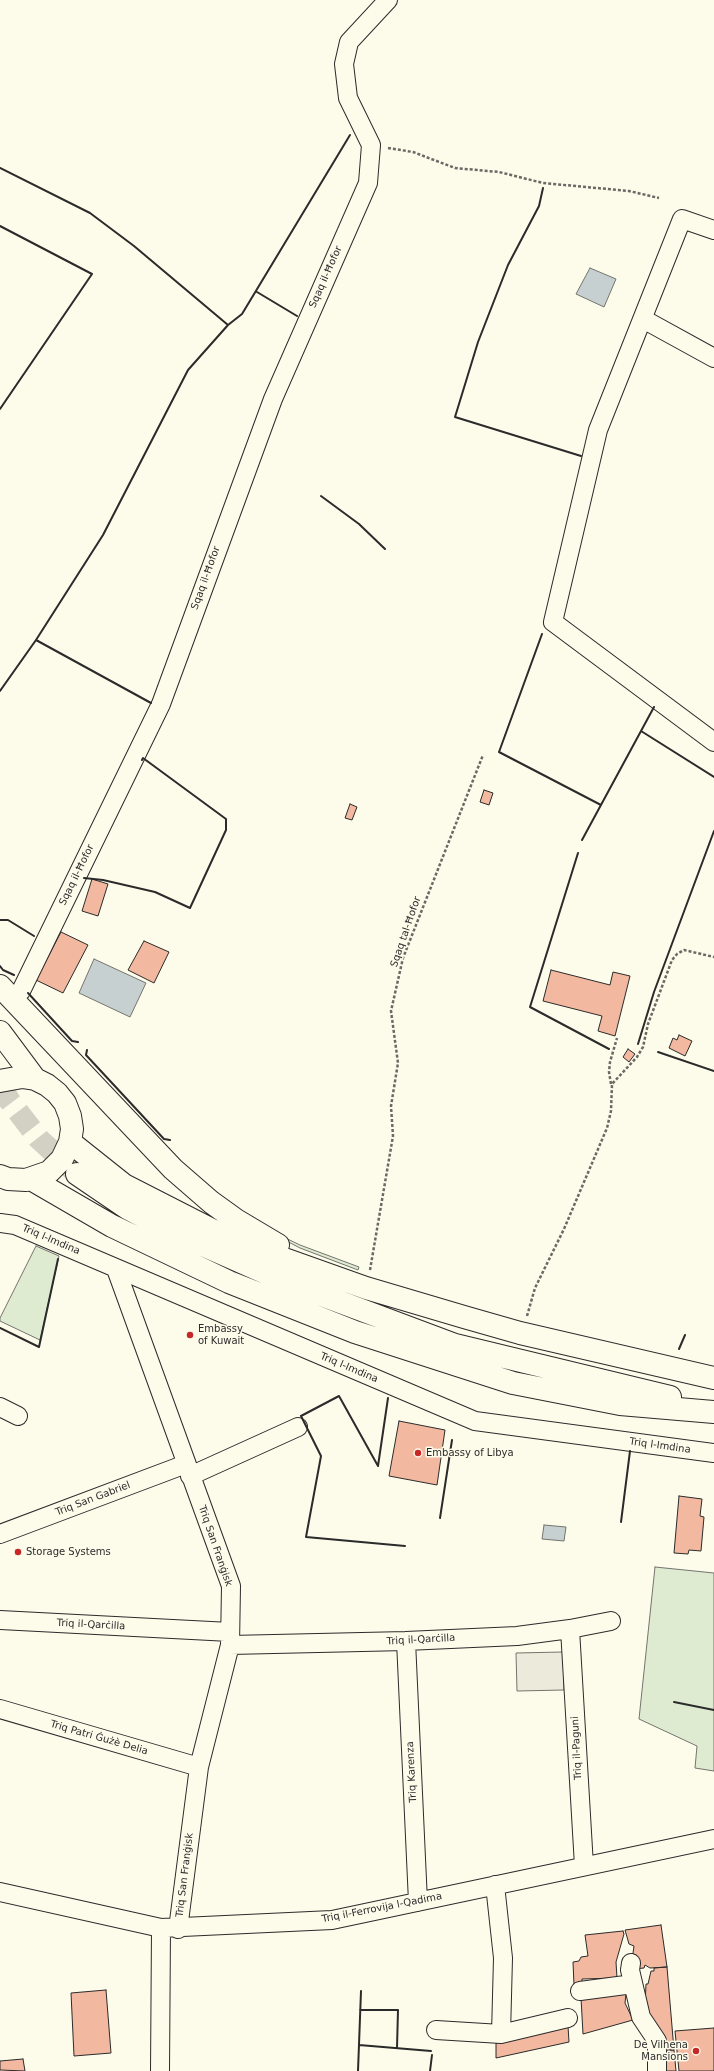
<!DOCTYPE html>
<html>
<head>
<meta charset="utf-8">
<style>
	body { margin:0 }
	canvas { display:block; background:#fdfbea }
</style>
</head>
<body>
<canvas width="714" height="2071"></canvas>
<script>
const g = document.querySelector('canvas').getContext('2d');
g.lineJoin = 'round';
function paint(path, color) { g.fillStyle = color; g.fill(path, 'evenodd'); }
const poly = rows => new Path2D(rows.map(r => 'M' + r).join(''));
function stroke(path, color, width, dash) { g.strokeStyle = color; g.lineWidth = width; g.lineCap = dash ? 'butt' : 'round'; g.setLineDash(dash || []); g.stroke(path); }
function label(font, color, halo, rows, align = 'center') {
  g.font = font + ' "DejaVu Sans",sans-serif'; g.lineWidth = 3; g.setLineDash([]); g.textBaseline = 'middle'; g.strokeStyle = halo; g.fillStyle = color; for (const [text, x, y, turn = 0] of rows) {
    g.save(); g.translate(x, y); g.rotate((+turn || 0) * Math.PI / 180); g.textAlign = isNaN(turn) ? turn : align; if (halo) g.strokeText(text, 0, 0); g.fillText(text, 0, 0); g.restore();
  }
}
const green = poly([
	[224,1200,275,1233,300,1245,359,1267,358,1270,300,1248,275,1235,247,1219,224,1200],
	[36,1246,59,1256,40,1340,0,1321,0,1318,36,1246],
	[655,1567,714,1573,714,1771,695,1768,697,1746,639,1719,655,1567]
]);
const parking = poly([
	[563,1652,564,1690,517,1691,516,1653,563,1652]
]);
const water = poly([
	[590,268,616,279,604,307,576,294,590,268],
	[94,959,146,983,130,1017,79,993,94,959],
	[544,1525,566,1527,564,1541,542,1539,544,1525]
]);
const building = poly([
	[484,790,493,793,489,805,480,802,484,790],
	[350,804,357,807,352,820,345,818,350,804],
	[92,879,108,884,98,916,82,911,92,879],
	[61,932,88,945,63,993,36,980,61,932],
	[144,941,169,952,154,983,128,970,144,941],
	[551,970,610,985,613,972,630,976,615,1036,598,1031,602,1016,543,1001,551,970],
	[679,1035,692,1041,685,1056,669,1048,673,1038,677,1040,679,1035],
	[628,1049,635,1054,629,1062,623,1057,628,1049],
	[399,1421,445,1430,437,1485,389,1476,399,1421],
	[679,1496,702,1499,700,1516,704,1517,701,1551,689,1550,688,1554,674,1553,679,1496],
	[661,1925,667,1967,650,1968,645,1965,644,1968,634,1969,632,1960,634,1946,629,1944,625,1930,661,1925],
	[623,1931,624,1934,616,1962,617,1978,582,1979,582,1984,574,1985,573,1962,579,1961,581,1957,588,1956,585,1935,623,1931],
	[667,1967,674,2050,662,2050,645,2006,646,1984,648,1984,651,1971,654,1971,654,1968,667,1967],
	[106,1990,111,2053,74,2056,71,1993,106,1990],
	[626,1994,625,2003,633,2020,583,2034,581,1998,626,1994],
	[568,2026,569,2042,496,2058,496,2043,568,2026],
	[714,2028,714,2071,679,2071,675,2031,714,2028],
	[662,2050,674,2050,676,2071,664,2071,662,2050],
	[23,2059,25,2071,0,2070,0,2061,23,2059]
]);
const highwayTunnel = poly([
	[0,1084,9,1100,39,1139,75,1172]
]);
const path = poly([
	[388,148,413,152,455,168,499,172,543,183,629,191,659,198],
	[611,1084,609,1072,610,1062,617,1038],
	[370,1270,393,1136,391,1106,398,1063,391,1011,403,958,483,755],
	[527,1316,535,1288,564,1229,607,1128,611,1111,612,1084,637,1057,643,1047,648,1024,672,960,677,954,684,950,714,957]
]);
const minor = poly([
	[714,230,682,219,598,430,553,622,714,742],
	[643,319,714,358],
	[12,999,21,991,161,704,273,399,368,183,371,145,348,98,344,64,349,42,388,0],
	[0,1223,15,1225,475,1421,714,1453],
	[116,1269,231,1586,230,1645,199,1767,178,1929],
	[0,1407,18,1416],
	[190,1476,298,1427],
	[0,1534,186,1464],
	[0,1620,230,1632],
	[570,1629,584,1866],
	[406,1641,418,1902],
	[230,1645,406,1641,517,1636,570,1629,611,1621],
	[0,1709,199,1767],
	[495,1885,503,1958,501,2034],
	[0,1892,161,1928,332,1920,714,1839],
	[631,1963,630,1970,641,2017,657,2041,657,2071],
	[580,1991,633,1984],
	[436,2030,501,2034,568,2018],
	[160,2071,161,1928]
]);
const highway = poly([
	[0,986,173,1169,211,1202,236,1220,278,1245],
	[0,1032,35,1079],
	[0,1081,22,1077,35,1079,47,1085,57,1093,65,1103,70,1116,72,1129,70,1142,62,1159,49,1172,26,1180,8,1179,0,1176],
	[70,1142,124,1185,214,1231,262,1251,366,1288,464,1317,520,1333,714,1378],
	[77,1174,127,1208,171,1231,284,1281,455,1345,670,1397],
	[31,1179,112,1226,229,1282,355,1332,513,1383,620,1404,714,1412]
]);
const wall = poly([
	[0,168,90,213,134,246,228,325],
	[543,188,539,206,508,265,478,342,455,417,581,456],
	[0,226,92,274,0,409],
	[257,292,297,316],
	[321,496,359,524,385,549],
	[542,634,499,752,601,805],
	[36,640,151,703],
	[0,691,36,640,103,535,188,370,228,325,242,314,350,135],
	[641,731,714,777],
	[582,840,654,707],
	[578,853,530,1007,609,1049],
	[84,878,103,880,155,892,190,908,226,830,226,819,143,758,142,760],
	[0,920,8,920,34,936],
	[0,966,3,970,14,975],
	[28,993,72,1041,78,1042],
	[638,1044,654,992,714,831],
	[87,1050,86,1055,164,1139,170,1140],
	[658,1052,714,1071],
	[0,1328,39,1347,58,1259],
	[679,1349,685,1335],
	[388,1398,378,1466,339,1396,301,1416,321,1456,306,1537,405,1546],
	[440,1518,452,1440],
	[621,1522,630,1451],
	[674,1702,714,1710],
	[360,2010,398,2010,397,2048],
	[359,2045,431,2051],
	[358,2071,361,1991],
	[430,2071,432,2055]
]);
const markers = [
	[190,1335,4,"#c62828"],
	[418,1453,4,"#c62828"],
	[18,1552,4,"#c62828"],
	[696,2051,4,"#c62828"]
];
const streetNames = [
	["Sqaq il-Ħofor",326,277,-66],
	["Sqaq il-Ħofor",206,578,-70],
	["Sqaq il-Ħofor",77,875,-64],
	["Sqaq tal-Ħofor",406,932,-71],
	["Triq l-Imdina",51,1240,23],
	["Triq l-Imdina",349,1368,23],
	["Triq l-Imdina",660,1446,8],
	["Triq San Gabriel",93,1499,-21],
	["Triq San Franġisk",215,1546,71],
	["Triq il-Qarċilla",91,1625,3],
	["Triq il-Qarċilla",421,1640,-3],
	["Triq Patri Ġużè Delia",99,1738,16],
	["Triq il-Paguni",577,1748,-93],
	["Triq Karenza",412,1772,-93],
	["Triq San Franġisk",185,1875,-83],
	["Triq il-Ferrovija l-Qadima",382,1908,-11]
];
const poiNames = [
	["Embassy",198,1329],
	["of Kuwait",198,1341],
	["Embassy of Libya",426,1453],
	["Storage Systems",26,1552],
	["De Vilhena",688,2045,"right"],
	["Mansions",688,2057,"right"]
];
paint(green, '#deebd1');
stroke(green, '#74746e', 1);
paint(parking, '#eceadb');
stroke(parking, '#74746e', 1);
paint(water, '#c7d0d0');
stroke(water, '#74746e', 1);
paint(building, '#f2b8a0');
stroke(building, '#2b2b2b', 1);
stroke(highwayTunnel, '#d3d1c4', 22, [22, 11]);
stroke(minor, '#2b2b2b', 20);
stroke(highway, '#2b2b2b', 24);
stroke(path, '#6a6964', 2.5, [3, 2]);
stroke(minor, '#fdfbea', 18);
stroke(highway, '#fdfbea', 22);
stroke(wall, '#2b2b2b', 2);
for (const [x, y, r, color] of markers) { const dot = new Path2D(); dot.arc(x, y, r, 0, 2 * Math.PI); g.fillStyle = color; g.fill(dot); stroke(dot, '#fdfbea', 1.5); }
label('10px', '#2b2b2b', '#fdfbea', streetNames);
label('10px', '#2b2b2b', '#fdfbea', poiNames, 'left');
</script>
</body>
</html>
